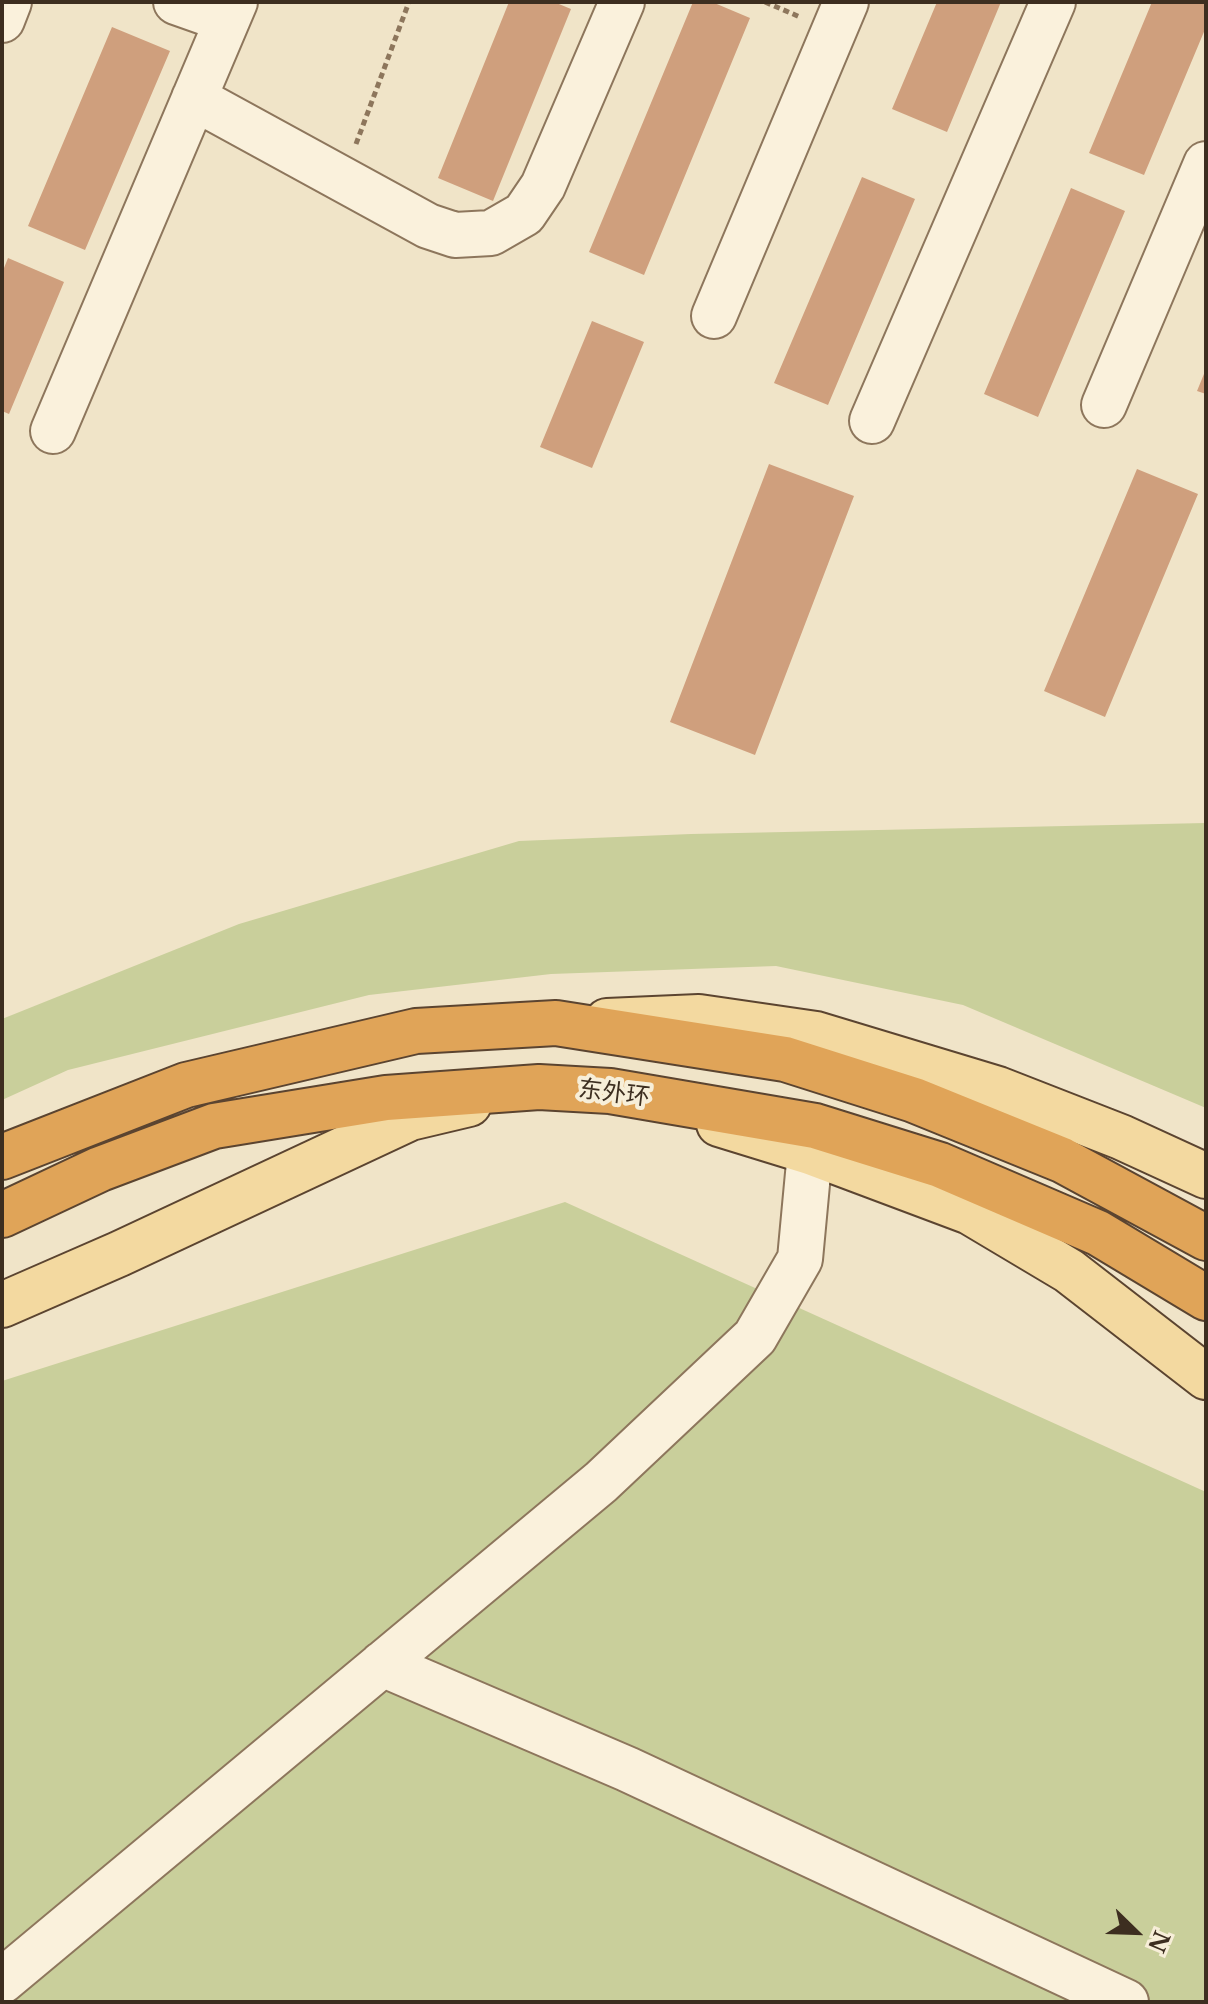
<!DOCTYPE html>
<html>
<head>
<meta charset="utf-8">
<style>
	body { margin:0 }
	#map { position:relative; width:1208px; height:2004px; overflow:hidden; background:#f0e4c8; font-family:"Libre Baskerville",serif }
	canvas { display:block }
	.frame { position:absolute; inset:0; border:4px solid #3d2e20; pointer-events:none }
	.north { position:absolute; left:1096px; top:1892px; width:80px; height:80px; -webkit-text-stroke:6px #f7eed8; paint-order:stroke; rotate:113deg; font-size:22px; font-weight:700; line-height:32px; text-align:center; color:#3d2e20 }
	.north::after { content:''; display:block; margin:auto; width:28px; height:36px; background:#3d2e20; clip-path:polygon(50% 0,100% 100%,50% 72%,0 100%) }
</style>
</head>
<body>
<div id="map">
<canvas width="1208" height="2004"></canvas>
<div class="frame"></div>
<div class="north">N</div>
</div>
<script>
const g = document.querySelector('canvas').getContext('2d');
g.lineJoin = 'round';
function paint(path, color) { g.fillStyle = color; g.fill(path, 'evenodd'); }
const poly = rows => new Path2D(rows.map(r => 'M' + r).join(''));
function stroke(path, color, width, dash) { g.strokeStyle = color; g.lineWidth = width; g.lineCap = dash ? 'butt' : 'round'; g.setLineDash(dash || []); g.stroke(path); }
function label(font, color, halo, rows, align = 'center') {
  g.font = font + ' "Libre Baskerville","Noto Sans SC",serif'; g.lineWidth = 8; g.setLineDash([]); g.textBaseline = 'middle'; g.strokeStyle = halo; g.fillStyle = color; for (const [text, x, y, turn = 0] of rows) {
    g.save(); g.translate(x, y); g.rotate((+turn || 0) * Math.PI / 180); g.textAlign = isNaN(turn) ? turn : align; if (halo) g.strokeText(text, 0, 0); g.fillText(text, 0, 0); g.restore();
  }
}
const green = poly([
	[1206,823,1206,1108,963,1005,776,966,551,974,369,995,68,1070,2,1100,2,1019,239,924,519,841,691,834],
	[565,1202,1206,1492,1206,2002,2,2002,2,1381]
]);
const building = poly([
	[509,2,554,2,571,9,493,201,438,178],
	[693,2,712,2,750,18,644,275,589,252],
	[937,2,1001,2,947,132,892,109],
	[1152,2,1206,2,1206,27,1144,175,1089,153],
	[112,27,170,51,85,250,28,226],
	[862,177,915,199,828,405,774,383],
	[1071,188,1125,211,1038,417,984,394],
	[8,258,64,282,9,414,2,411,2,273],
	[592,321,644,342,592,468,540,447],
	[1206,369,1206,394,1197,391],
	[769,464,854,496,755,755,670,722],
	[1137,469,1198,494,1105,717,1044,691]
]);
const path = poly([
	[765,2,800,17],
	[356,144,409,2]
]);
const minor = poly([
	[176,2,227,20],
	[2,20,9,2],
	[194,98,428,226,455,235,491,233,524,214,543,186,622,2],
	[714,316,846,2],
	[1104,405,1206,164],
	[872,421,1053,2],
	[53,431,235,2],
	[382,1664,627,1769,1126,2002],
	[2,1981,601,1482,755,1337,800,1259,810,1152]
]);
const major = poly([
	[607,1021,699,1017,816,1034,998,1089,1121,1137,1206,1176],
	[719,1124,810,1152,970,1212,1069,1271,1206,1377],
	[2,1305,119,1254,410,1118,469,1104]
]);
const highway = poly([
	[2,1157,186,1085,416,1031,556,1023,785,1059,914,1100,1062,1160,1206,1238],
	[2,1215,100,1169,214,1126,386,1098,539,1087,610,1091,815,1126,940,1165,1098,1233,1206,1298]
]);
const streetNames = [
	["东外环",614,1094,7]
];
paint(green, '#c9cf9b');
paint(building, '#cf9f7d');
stroke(minor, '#8d765c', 48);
stroke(major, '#5b4430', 48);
stroke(highway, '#5b4430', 48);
stroke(path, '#8d765c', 5, [6, 4]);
stroke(minor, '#faf1dc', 44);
stroke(major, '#f3d9a0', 44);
stroke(highway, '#e0a458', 44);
label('24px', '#3d2e20', '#f7eed8', streetNames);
</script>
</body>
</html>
